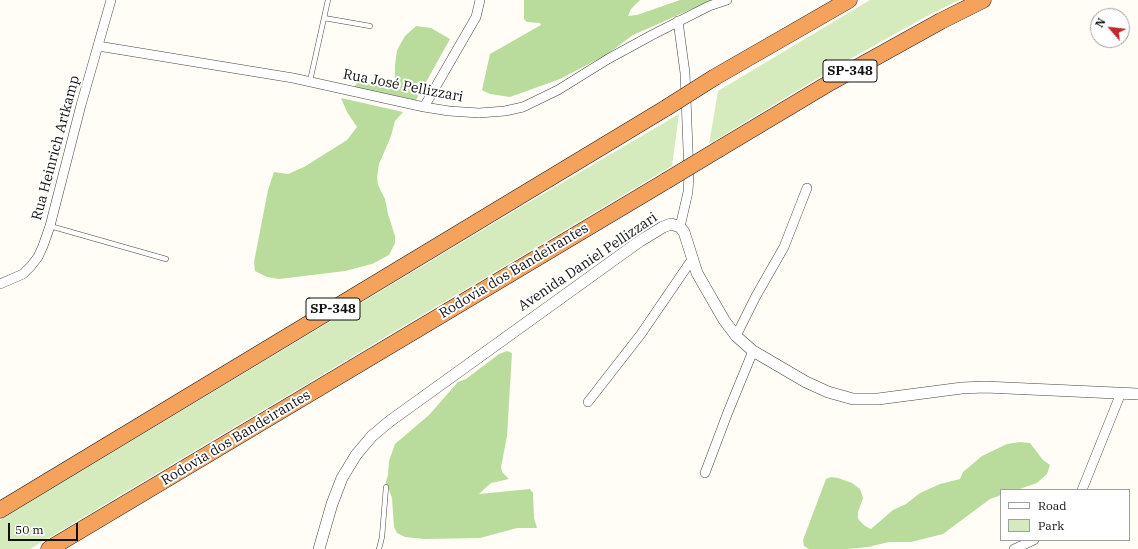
<!DOCTYPE html>
<html>
<head>
<meta charset="utf-8">
<style>
	body { margin:0 }
	#map { position:relative; width:1138px; height:549px; overflow:hidden; background:#fffdf5; font-family:"IBM Plex Serif",serif }
	canvas { display:block }
	.legend { position:absolute; left:1000px; top:489px; width:130px; height:52px; box-sizing:border-box; background:#fff; border:1px solid #a0a0a0; margin:0; padding:5px 7px; list-style:none; font-size:12px; color:#111 }
	.legend li { display:flex; align-items:center; gap:8px; height:20px }
	.legend b { width:20px; border:1px solid #a0a0a0 }
	.north { position:absolute; left:1090px; top:8px; width:40px; height:40px; box-sizing:border-box; background:#fff; border:1px solid #a0a0a0; border-radius:50%; rotate:298deg; font-size:11px; font-weight:700; line-height:16px; text-align:center; color:#111 }
	.north::after { content:''; display:block; margin:auto; width:14px; height:18px; background:#c4262e; clip-path:polygon(50% 0,100% 100%,50% 72%,0 100%) }
	.scale { position:absolute; left:8px; top:523px; width:70px; height:18px; box-sizing:border-box; border:2px solid #111; border-top:0; padding-left:5px; font-size:12px; line-height:14px; white-space:nowrap; color:#111; -webkit-text-stroke:3px #fff; paint-order:stroke }
</style>
</head>
<body>
<div id="map">
<canvas width="1138" height="549"></canvas>
<ul class="legend">
<li><b style="height:5px;background:#fff"></b>Road</li>
<li><b style="height:11px;background:#d5ebbd"></b>Park</li>
</ul>
<div class="north">N</div>
<div class="scale">50 m</div>
</div>
<script>
const g = document.querySelector('canvas').getContext('2d');
g.lineJoin = 'round';
function paint(path, color) { g.fillStyle = color; g.fill(path, 'evenodd'); }
const poly = rows => new Path2D(rows.map(r => 'M' + r).join(''));
function stroke(path, color, width, dash) { g.strokeStyle = color; g.lineWidth = width; g.lineCap = dash ? 'butt' : 'round'; g.setLineDash(dash || []); g.stroke(path); }
function label(font, color, halo, rows, align = 'center') {
  g.font = font + ' "IBM Plex Serif",serif'; g.lineWidth = 4; g.setLineDash([]); g.textBaseline = 'middle'; g.strokeStyle = halo; g.fillStyle = color; for (const [text, x, y, turn = 0] of rows) {
    g.save(); g.translate(x, y); g.rotate((+turn || 0) * Math.PI / 180); g.textAlign = isNaN(turn) ? turn : align; if (halo) g.strokeText(text, 0, 0); g.fillText(text, 0, 0); g.restore();
  }
}
const green = poly([
	[870,0,959,0,927,16,841,64,709,144,718,91],
	[679,114,672,166,30,549,0,549,0,520,499,220]
]);
const forest = poly([
	[524,0,640,0,631,9,628,16,637,15,680,0,712,0,633,35,606,55,560,79,510,97,490,94,482,90,490,54,541,25,540,23,527,22,524,19],
	[416,26,431,28,450,39,416,100,354,87,359,80,384,86,395,81,395,65,397,50,405,36],
	[341,98,403,112,395,121,391,136,379,164,377,177,378,185,385,199,388,214,395,236,395,243,389,255,372,264,345,271,279,279,267,277,255,271,254,262,268,190,274,172,288,174,304,167,347,140,357,127,347,112],
	[507,351,512,353,507,436,501,467,502,472,509,479,491,483,479,494,530,489,533,493,534,518,537,528,517,528,480,538,424,539,405,537,397,533,394,527,392,498,388,487,385,485,388,475,389,461,395,444,429,415,458,382,466,379,499,354],
	[1020,442,1030,443,1043,460,1050,465,1047,474,1037,483,1017,490,1001,490,1001,495,990,499,943,534,911,542,889,542,868,547,847,549,809,549,804,546,803,540,826,479,831,477,838,478,852,483,860,489,863,498,858,512,858,519,865,526,871,529,893,510,906,504,920,493,940,484,960,479,963,472,982,456,1007,444]
]);
const service = poly([
	[324,18,370,26],
	[310,81,328,0],
	[50,226,166,259],
	[379,549,382,537,386,487]
]);
const minor = poly([
	[678,21,685,73,689,175,688,192,680,227],
	[98,46,293,78,424,107,449,111,479,113,505,111,523,107,558,90,608,59,652,35,709,6,727,0],
	[424,107,476,17,480,0],
	[0,284,23,274,31,266,38,257,43,246,50,226,81,105,111,0],
	[736,336,756,296,784,247,807,188],
	[588,402,641,334,693,258],
	[705,473,728,412,753,351],
	[1082,490,1121,393],
	[1014,549,1034,540]
]);
const tertiary = poly([
	[319,549,332,504,342,478,356,455,372,436,390,421,640,241,663,227,671,224,680,227,684,232,697,273,724,320,736,336,753,351,806,382,828,392,853,399,878,399,962,388,985,387,1138,394]
]);
const motorway = poly([
	[715,77,849,0],
	[719,149,831,82,941,21,983,0],
	[0,510,666,108],
	[49,549,666,181]
]);
const motorwayBridge = poly([
	[666,108,715,77],
	[666,181,719,149]
]);
const shields = [
	[850,71,54],
	[333,309,54]
];
const shieldNames = [
	["SP-348",850,71],
	["SP-348",333,309]
];
const streetNames = [
	["Rua José Pellizzari",403,86,11],
	["Rua Heinrich Artkamp",56,148,-75],
	["Avenida Daniel Pellizzari",588,262,-34],
	["Rodovia dos Bandeirantes",514,271,-31],
	["Rodovia dos Bandeirantes",236,438,-31]
];
paint(green, '#d5ebbd');
paint(forest, '#b9dc9c');
stroke(service, '#444', 5.5);
stroke(minor, '#444', 10);
stroke(tertiary, '#444', 12);
stroke(motorway, '#222', 17);
stroke(service, '#fff', 4.5);
stroke(minor, '#fff', 9);
stroke(tertiary, '#fff', 11);
stroke(motorway, '#f5a25d', 16);
stroke(motorwayBridge, '#222', 17, []);
stroke(motorwayBridge, '#f5a25d', 16);
for (const [x, y, w] of shields) { const box = new Path2D(); box.roundRect(x - w / 2, y - 11, w, 22, 3); g.fillStyle = '#fff'; g.fill(box); stroke(box, '#111', 1); }
label('bold 13px', '#111', null, shieldNames);
label('14px', '#111', '#fff', streetNames);
</script>
</body>
</html>
